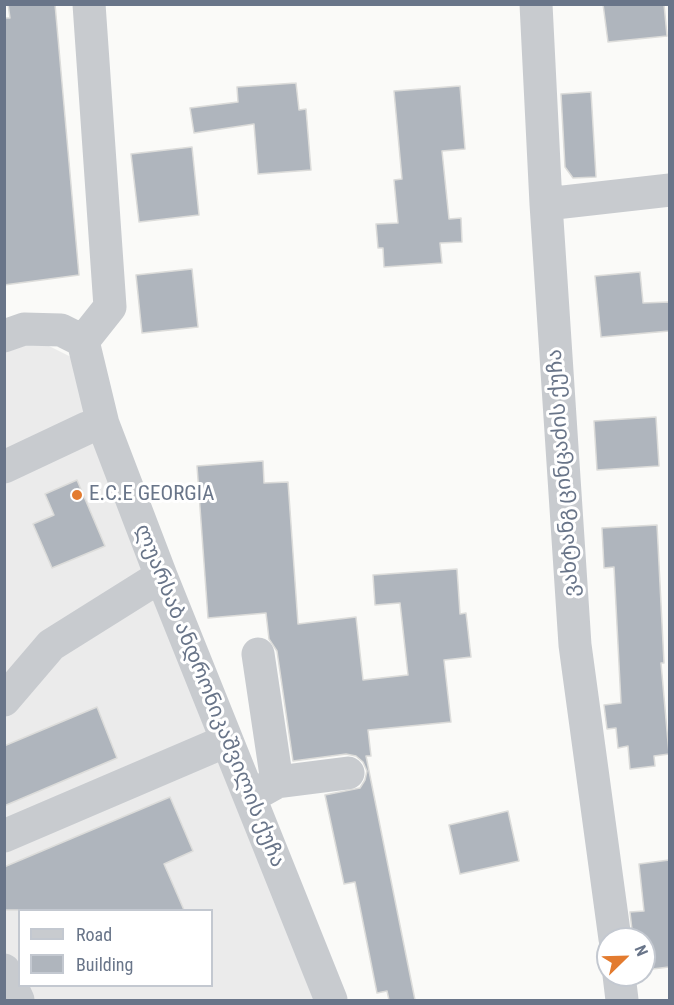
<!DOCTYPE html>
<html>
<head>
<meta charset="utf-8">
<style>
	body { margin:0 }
	#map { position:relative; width:674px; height:1005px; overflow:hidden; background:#fafaf8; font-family:"Roboto Condensed",sans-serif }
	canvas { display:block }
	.frame { position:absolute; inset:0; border:6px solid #697589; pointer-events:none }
	.legend { position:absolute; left:18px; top:909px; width:195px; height:78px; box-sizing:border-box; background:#fff; border:2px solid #c3c8d0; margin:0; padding:8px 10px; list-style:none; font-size:18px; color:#697589 }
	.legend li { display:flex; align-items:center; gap:12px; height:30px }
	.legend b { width:30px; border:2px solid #c3c8d0 }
	.north { position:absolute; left:596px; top:927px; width:60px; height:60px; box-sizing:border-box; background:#fff; border:2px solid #c3c8d0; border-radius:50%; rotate:67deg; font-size:16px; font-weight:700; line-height:24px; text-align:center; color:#697589 }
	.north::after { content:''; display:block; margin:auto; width:21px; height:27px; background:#e37b2f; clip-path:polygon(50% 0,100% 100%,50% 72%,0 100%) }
</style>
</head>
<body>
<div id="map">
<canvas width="674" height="1005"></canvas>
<div class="frame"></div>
<ul class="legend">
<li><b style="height:8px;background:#c8cbcf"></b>Road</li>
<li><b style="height:16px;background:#afb5bd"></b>Building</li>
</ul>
<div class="north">N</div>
</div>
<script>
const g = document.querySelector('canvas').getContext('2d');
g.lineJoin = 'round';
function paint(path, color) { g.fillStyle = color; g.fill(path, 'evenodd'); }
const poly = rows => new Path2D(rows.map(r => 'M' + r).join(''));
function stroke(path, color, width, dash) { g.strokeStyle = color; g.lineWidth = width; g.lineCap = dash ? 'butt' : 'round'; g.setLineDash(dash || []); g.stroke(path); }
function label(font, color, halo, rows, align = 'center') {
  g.font = font + ' "Roboto Condensed","Noto Sans Georgian",sans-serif'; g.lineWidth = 6; g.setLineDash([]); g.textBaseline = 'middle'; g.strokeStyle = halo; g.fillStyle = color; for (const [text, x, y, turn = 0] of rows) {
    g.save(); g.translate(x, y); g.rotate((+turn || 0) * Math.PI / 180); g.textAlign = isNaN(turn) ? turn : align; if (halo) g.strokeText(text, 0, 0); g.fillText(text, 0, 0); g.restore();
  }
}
const built = poly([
	[35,339,73,358,329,1000,5,1000,4,350],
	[20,910,212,910,212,986,20,986]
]);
const building = poly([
	[8,4,55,4,79,275,4,285,4,18,10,18,8,4],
	[603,4,664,4,667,36,608,42,603,4],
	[296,83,299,110,306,109,311,170,258,174,254,124,194,133,190,108,238,102,237,87,296,83],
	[460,86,465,149,442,151,449,219,461,218,462,242,440,243,442,263,384,267,383,248,378,248,376,224,398,223,394,180,402,179,394,91,460,86],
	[591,92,596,177,573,178,565,167,561,94,591,92],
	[192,147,199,215,139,222,131,154,192,147],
	[192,269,198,327,142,333,136,275,192,269],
	[640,272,643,303,669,302,669,331,601,337,595,276,640,272],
	[656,417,659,466,597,470,594,421,656,417],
	[263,461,264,483,288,482,298,624,356,617,363,680,408,675,400,603,375,605,373,575,457,569,460,614,466,613,471,657,444,660,451,722,368,730,371,756,366,756,415,1000,389,1000,387,991,377,993,355,882,344,884,325,795,360,788,365,780,367,771,363,762,356,756,346,754,293,761,277,651,269,639,266,613,208,618,197,466,263,461],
	[77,480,105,546,52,568,33,524,54,515,45,494,77,480],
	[657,525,664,663,661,663,669,754,654,756,655,766,630,769,628,746,618,748,616,728,607,729,604,705,621,703,614,567,604,568,602,528,657,525],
	[97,707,117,758,4,806,4,746,97,707],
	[170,797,193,851,164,864,184,910,4,910,4,867,170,797],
	[508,811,519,861,460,874,449,825,508,811],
	[669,860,669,967,644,970,644,939,633,939,630,912,644,911,639,864,669,860]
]);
const minor = poly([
	[89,4,110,307,83,341,103,424,161,576,331,1000],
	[536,4,546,204,575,645,615,939],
	[546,204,670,190],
	[4,336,24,329,61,330,83,341],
	[4,467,87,428,103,424],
	[258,654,277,782],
	[4,700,51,645,161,576],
	[259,792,277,782,348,773],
	[4,836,226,741],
	[4,970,18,1000],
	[619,975,622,1000]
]);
const markers = [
	[77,495,6,"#e37b2f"]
];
const streetNames = [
	["ვახტანგ ცინცაძის ქუჩა",564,473,-94],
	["ლუარსაბ ანდრონიკაშვილის ქუჩა",209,696,68]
];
const poiNames = [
	["E.C.E GEORGIA",89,495]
];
paint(built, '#ebebeb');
paint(building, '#afb5bd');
stroke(building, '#dcdcda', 1.5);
stroke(minor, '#c8cbcf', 33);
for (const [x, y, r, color] of markers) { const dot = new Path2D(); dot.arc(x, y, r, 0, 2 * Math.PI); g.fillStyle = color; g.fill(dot); stroke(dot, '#fff', 2); }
label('21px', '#697589', '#fff', streetNames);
label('21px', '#697589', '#fff', poiNames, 'left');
</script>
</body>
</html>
